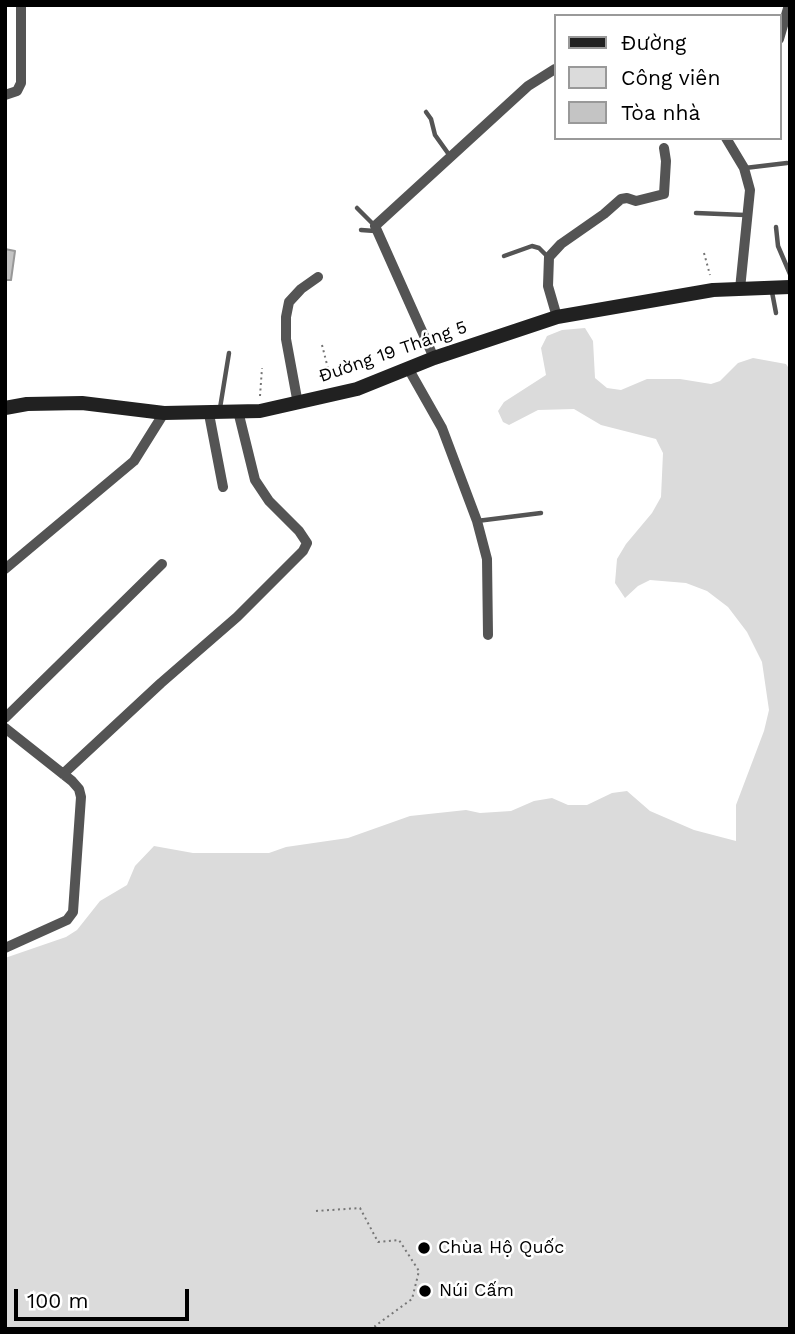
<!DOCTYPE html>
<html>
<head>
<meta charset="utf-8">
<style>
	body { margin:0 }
	#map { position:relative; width:795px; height:1334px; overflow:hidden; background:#fff; font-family:"Work Sans",sans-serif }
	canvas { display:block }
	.frame { position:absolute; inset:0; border:7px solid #000; pointer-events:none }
	.legend { position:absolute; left:554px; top:14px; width:228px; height:126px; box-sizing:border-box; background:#fff; border:2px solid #999; margin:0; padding:9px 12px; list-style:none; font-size:21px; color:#000 }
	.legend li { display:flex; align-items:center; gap:14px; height:35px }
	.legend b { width:35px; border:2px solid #999 }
	.scale { position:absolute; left:14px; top:1289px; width:175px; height:32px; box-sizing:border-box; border:4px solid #000; border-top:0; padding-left:9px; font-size:21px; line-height:24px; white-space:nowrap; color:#000; -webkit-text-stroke:5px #fff; paint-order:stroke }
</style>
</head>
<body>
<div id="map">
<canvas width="795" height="1334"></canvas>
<div class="frame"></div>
<ul class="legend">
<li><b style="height:9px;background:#212121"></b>Đường</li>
<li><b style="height:19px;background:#dbdbdb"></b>Công viên</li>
<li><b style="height:19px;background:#c4c4c4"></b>Tòa nhà</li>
</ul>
<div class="scale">100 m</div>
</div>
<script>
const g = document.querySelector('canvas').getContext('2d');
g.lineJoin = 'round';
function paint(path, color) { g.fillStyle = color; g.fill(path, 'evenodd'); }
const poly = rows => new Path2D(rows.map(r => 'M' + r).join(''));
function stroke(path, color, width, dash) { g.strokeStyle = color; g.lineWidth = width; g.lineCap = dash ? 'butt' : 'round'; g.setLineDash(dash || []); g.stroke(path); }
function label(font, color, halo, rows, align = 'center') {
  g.font = font + ' "Work Sans",sans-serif'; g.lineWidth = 5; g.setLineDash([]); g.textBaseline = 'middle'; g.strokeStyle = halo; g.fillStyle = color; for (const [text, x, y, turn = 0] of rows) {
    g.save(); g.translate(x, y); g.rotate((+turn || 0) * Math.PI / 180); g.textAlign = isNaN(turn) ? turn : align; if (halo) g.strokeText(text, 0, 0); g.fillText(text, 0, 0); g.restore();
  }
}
const green = poly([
	[585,328,593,341,595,378,607,388,621,390,647,379,680,379,711,384,720,381,738,363,753,358,786,364,790,370,790,1329,5,1329,5,958,66,937,77,930,100,901,127,885,135,866,154,846,193,853,269,853,286,847,348,838,410,816,466,810,480,813,511,811,534,801,552,798,568,805,587,805,612,793,627,791,650,811,694,830,736,841,736,805,764,731,769,710,762,662,747,632,728,607,707,591,686,583,650,580,638,586,625,598,615,583,617,559,626,544,652,513,661,497,663,453,656,439,601,425,574,409,538,410,509,425,503,422,498,411,504,402,546,375,541,348,547,336,562,330]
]);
const building = poly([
	[5,249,15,251,11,280,5,280,5,249]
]);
const path = poly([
	[704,253,710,275],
	[322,345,331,380],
	[260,396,262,368],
	[316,1211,360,1208,378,1242,399,1240,419,1271,412,1299,375,1326,377,1329]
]);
const lane = poly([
	[426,112,431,119,435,135,450,156],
	[745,168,787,163],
	[357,208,374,225],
	[696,213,745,215],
	[776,227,778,246,790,274],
	[361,230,375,231],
	[504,256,532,246,539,248,548,257],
	[772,292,776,313],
	[220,408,229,353],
	[477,521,541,513]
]);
const street = poly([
	[779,39,789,5],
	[5,95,17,91,21,83,21,5],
	[726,138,744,168,750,190,740,289],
	[557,317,548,286,549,257,561,244,604,214,621,199,627,198,636,201,664,194,666,161,664,148],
	[434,358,375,226,528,86,555,69],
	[408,368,442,428,477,521,487,559,488,635],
	[298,404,286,339,286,317,289,302,301,289,318,277],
	[209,414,223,487],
	[5,569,134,461,164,413],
	[5,718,162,564],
	[5,728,72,781,79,789,81,797,73,912,67,920,5,948],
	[63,774,161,683,237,617,303,551,307,543,299,531,269,501,255,480,238,411]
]);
const secondary = poly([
	[5,408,27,404,82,403,164,413,260,411,357,389,434,358,557,317,713,290,790,287]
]);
const markers = [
	[424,1248,7,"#000"],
	[425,1291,7,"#000"]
];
const streetNames = [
	["Đường 19 Tháng 5",393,352,-19]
];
const poiNames = [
	["Chùa Hộ Quốc",438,1248],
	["Núi Cấm",439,1291]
];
paint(green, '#dbdbdb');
paint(building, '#c4c4c4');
stroke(building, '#989898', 2);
stroke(path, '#767676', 2, [2, 3.5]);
stroke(lane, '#545454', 4.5);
stroke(street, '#545454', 10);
stroke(secondary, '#212121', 14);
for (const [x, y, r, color] of markers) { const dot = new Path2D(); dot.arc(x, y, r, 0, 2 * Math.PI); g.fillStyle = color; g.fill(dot); stroke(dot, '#fff', 2.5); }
label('18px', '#000', '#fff', streetNames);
label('18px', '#000', '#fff', poiNames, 'left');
</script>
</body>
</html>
